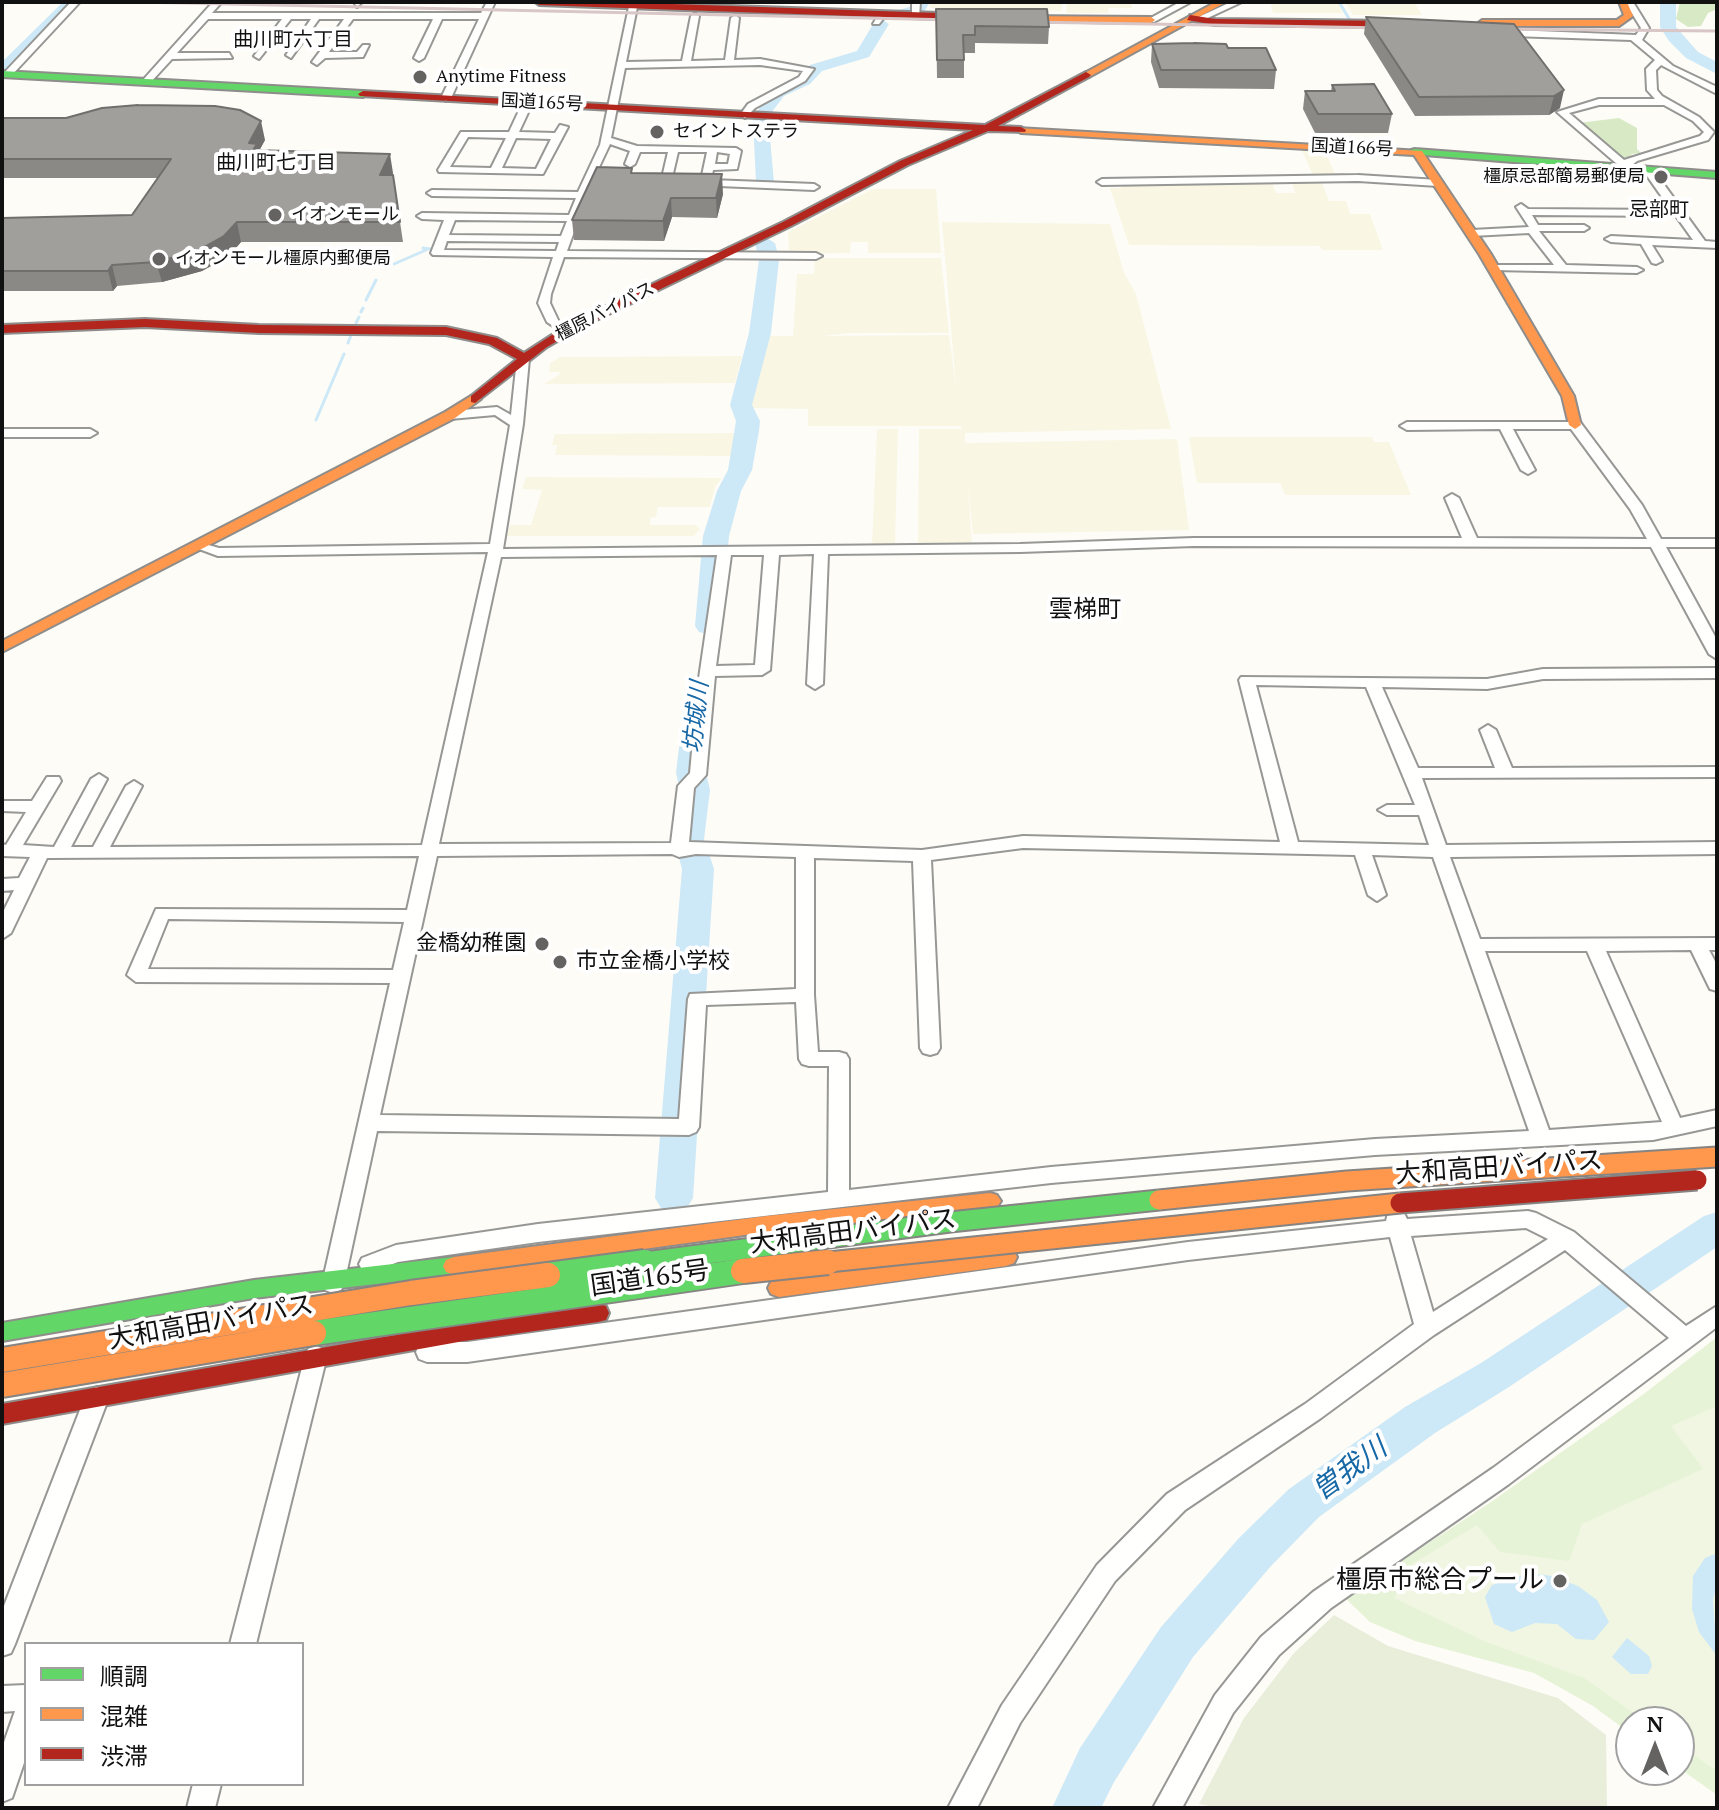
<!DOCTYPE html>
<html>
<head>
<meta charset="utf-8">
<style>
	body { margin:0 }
	#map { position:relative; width:1719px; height:1810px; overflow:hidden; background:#fdfcf7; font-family:"PT Serif","Noto Sans JP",serif }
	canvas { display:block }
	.frame { position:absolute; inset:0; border:4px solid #111; pointer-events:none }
	.legend { position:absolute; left:24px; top:1642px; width:280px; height:144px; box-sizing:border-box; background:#fff; border:2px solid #a0a0a0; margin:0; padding:10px 14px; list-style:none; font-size:24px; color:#111 }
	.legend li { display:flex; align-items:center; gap:16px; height:40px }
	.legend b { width:40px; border:2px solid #a0a0a0 }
	.north { position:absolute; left:1615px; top:1706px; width:80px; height:80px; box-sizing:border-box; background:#fff; border:2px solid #a0a0a0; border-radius:50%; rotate:0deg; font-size:22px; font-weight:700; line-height:32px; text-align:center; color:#111 }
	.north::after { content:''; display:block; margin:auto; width:28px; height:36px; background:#646362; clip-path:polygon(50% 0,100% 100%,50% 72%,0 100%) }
</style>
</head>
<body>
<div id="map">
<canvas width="1719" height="1810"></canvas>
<div class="frame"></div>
<ul class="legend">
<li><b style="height:10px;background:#63d668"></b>順調</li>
<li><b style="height:10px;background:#ff974d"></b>混雑</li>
<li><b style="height:10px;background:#b3261e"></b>渋滞</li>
</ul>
<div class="north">N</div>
</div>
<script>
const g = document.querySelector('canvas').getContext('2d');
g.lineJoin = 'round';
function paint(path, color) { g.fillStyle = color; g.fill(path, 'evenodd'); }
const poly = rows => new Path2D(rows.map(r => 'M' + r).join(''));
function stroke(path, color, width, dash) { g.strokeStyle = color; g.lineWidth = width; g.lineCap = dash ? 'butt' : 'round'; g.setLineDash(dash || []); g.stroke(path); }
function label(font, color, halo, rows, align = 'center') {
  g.font = font + ' "PT Serif","Noto Sans JP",serif'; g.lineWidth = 8; g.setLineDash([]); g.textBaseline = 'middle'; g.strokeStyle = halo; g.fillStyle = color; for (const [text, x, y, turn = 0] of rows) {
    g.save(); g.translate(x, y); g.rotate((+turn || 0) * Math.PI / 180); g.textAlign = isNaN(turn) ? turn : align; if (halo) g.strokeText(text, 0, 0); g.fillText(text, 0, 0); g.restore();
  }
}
const farmland = poly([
	[928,2,1033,2,1062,4,1061,11,931,8],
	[1067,2,1131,2,1132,8,1108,8,1109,13,1066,13],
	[1276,2,1337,2,1343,13,1273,13,1271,4],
	[1345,2,1414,2,1422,15,1353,15],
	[1301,149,1325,151,1336,176,1314,177],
	[1271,180,1276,193,1295,193,1291,180,1321,180,1329,201,1346,201,1350,214,1370,214,1383,250,1322,250,1320,246,1129,245,1110,188,1121,188,1120,183],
	[873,189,936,189,941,253,868,253,868,242,851,242,850,253,789,254,788,232],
	[942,222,1110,224,1124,273,1136,294,1171,429,965,433,965,443,1177,439,1189,530,973,534,968,485,972,545,918,545,919,429,961,429,961,426,808,426,808,409,748,408,745,403,763,336,793,336,797,274,814,274,815,258,941,258,949,333,849,333,824,336,949,335,956,387],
	[742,356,735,383,544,384,559,375,560,372,549,372,550,363,560,357],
	[877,429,898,429,895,546,872,546],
	[736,433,732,456,555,455,557,445,552,445,555,434],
	[1189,437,1372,437,1374,442,1389,442,1411,495,1285,495,1280,483,1197,483],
	[526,477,722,478,715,487,710,507,658,507,656,517,650,518,650,525,696,525,700,529,694,536,507,536,510,525,531,525,542,490,522,489]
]);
const green = poly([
	[1717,1337,1717,1795,1679,1768,1679,1722,1631,1722,1631,1734,1593,1706,1534,1673,1415,1641,1370,1622,1345,1598,1491,1502,1645,1393]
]);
const forest = poly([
	[1680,2,1717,2,1717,9,1708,13,1701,26,1688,27,1676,19],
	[1619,118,1637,128,1637,149,1641,153,1631,154,1633,157,1612,159,1570,124]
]);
const cemetery = poly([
	[1334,1615,1388,1646,1558,1698,1606,1735,1607,1808,1219,1808,1199,1804,1244,1718,1294,1653]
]);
const pitch = poly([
	[1717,1406,1717,1771,1679,1745,1679,1722,1646,1722,1584,1678,1484,1641,1394,1598,1412,1564,1477,1525,1500,1552,1569,1561,1582,1524,1703,1469,1671,1426]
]);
const water = poly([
	[1717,1553,1717,1585,1713,1600,1717,1656,1699,1632,1692,1609,1693,1576,1705,1558],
	[1529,1573,1552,1576,1578,1586,1597,1600,1609,1622,1594,1640,1576,1639,1557,1624,1535,1623,1512,1632,1494,1624,1485,1597,1492,1585],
	[1627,1638,1649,1656,1652,1666,1648,1674,1631,1674,1612,1657]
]);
const stream = poly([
	[1339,2,1351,22],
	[423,248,438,250],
	[394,264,426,250],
	[366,300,376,280],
	[361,312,363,308],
	[356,323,359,317],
	[348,343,351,335],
	[316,420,344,354]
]);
const river = poly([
	[63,2,80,2,12,70,2,71,2,62,63,2],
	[914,2,930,2,924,12,899,16,899,10,913,6,914,2],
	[1660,2,1676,2,1676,27,1698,52,1717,62,1717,74,1686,58,1669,41,1660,27,1660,2],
	[881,19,889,24,869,57,822,71,810,84,784,96,768,117,774,182,765,188,758,186,756,182,753,120,760,115,757,112,772,89,798,76,810,65,857,51,875,21,881,19],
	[765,237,775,243,779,260,771,333,752,405,760,421,759,431,752,470,741,491,729,536,721,626,717,632,708,634,699,632,695,626,703,536,717,491,728,470,736,421,730,405,749,333,759,260,755,243,765,237],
	[694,738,704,741,709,747,706,773,710,790,704,839,714,869,693,1198,687,1208,674,1213,661,1208,655,1198,682,869,674,839,680,790,676,773,679,747,684,741,694,738],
	[1717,1212,1717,1247,1509,1387,1435,1433,1319,1517,1271,1566,1193,1657,1114,1782,1101,1808,1052,1808,1080,1748,1161,1627,1239,1538,1289,1489,1405,1407,1481,1363,1704,1216,1717,1212]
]);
const street = poly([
	[71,2,80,2,10,77,4,77,4,73,71,2],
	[213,2,222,2,212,13,481,13,487,2,495,2,451,98,446,101,441,98,479,19,442,19,424,58,419,61,414,58,433,19,353,19,329,52,357,52,363,45,369,45,363,57,325,58,317,65,312,62,344,19,319,19,291,58,286,55,311,19,291,19,259,59,254,56,282,19,208,19,177,53,229,53,232,58,172,59,149,84,143,84,143,80,213,2],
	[354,2,362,2,357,7,354,2],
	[630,2,638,2,626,62,682,61,691,16,695,13,699,16,691,61,725,60,731,18,735,15,739,18,734,60,760,59,814,69,805,81,755,108,745,118,740,115,748,104,799,77,803,71,760,65,625,68,611,138,637,146,736,148,741,151,737,169,713,170,711,180,814,184,819,187,814,190,695,185,695,181,701,180,707,152,678,152,671,182,666,185,661,182,668,152,640,152,635,164,630,167,625,164,630,151,610,144,592,182,567,251,816,253,822,256,816,259,564,257,551,294,550,303,559,322,553,326,547,322,538,303,553,257,433,255,431,253,444,220,422,219,417,216,422,213,569,215,576,198,432,196,427,193,432,190,578,192,600,145,630,2],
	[717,152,730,154,728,164,715,164,717,152],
	[455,220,567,221,561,236,449,235,455,220],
	[447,241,559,242,556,251,444,250,447,241],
	[912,2,920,2,919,18,912,16,912,2],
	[1180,2,1191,2,1154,22,1147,20,1180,2],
	[1231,2,1242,2,1199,22,1192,20,1231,2],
	[1625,2,1633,2,1649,28,1642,40,1673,66,1717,87,1717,94,1661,65,1656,70,1657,90,1662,96,1699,117,1714,132,1708,140,1637,161,1625,171,1557,112,1599,99,1655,99,1647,90,1646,69,1655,60,1631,40,1512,36,1508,33,1512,30,1636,35,1641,28,1625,2],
	[1599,105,1664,105,1693,121,1704,132,1700,136,1624,160,1569,113,1599,105],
	[880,12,887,14,879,24,873,24,880,12],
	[528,99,533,102,519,132,555,133,560,125,568,127,543,174,439,172,438,170,461,132,509,132,523,102,528,99],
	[468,137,506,138,491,168,450,167,468,137],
	[516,138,551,139,536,169,502,168,516,138],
	[1648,167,1652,168,1705,241,1717,242,1717,248,1652,245,1662,261,1656,264,1652,263,1641,244,1611,242,1605,239,1611,236,1693,240,1676,216,1532,215,1538,225,1584,225,1589,228,1584,231,1539,231,1566,265,1637,267,1643,270,1637,273,1493,270,1487,267,1489,265,1554,265,1529,233,1472,236,1467,233,1472,230,1529,227,1516,207,1521,204,1528,209,1671,210,1643,170,1648,167],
	[1358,175,1438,180,1443,183,1438,186,1358,181,1102,185,1097,182,1102,179,1358,175],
	[523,355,529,359,523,424,503,549,1020,544,1194,538,1462,538,1445,498,1452,494,1459,498,1477,538,1647,539,1630,509,1571,429,1513,429,1535,470,1528,474,1521,470,1500,429,1407,430,1400,426,1407,422,1580,422,1642,505,1661,539,1717,539,1717,547,1666,547,1717,640,1717,659,1709,654,1651,547,1194,546,1020,552,828,554,823,684,815,689,807,684,814,554,779,555,770,670,762,675,715,676,706,775,694,788,689,842,922,850,1023,836,1280,842,1239,680,1241,677,1487,679,1543,669,1717,668,1717,678,1543,679,1487,689,1382,687,1418,768,1495,768,1480,730,1488,725,1496,730,1512,768,1717,767,1717,777,1422,778,1446,845,1717,842,1717,854,1450,857,1480,939,1717,938,1717,950,1709,950,1717,965,1717,991,1710,989,1691,950,1606,951,1680,1118,1717,1110,1717,1126,1653,1140,1375,1155,1051,1183,538,1242,398,1262,370,1273,362,1270,359,1264,362,1258,396,1245,538,1224,828,1192,829,1066,809,1066,802,1064,799,1059,796,1002,706,1005,699,1127,696,1132,689,1135,377,1131,344,1284,341,1290,333,1293,325,1290,322,1284,390,983,136,982,127,975,156,909,407,910,419,856,47,858,11,933,2,939,2,914,14,890,2,891,2,879,19,878,30,857,2,856,2,844,6,845,26,812,2,811,2,801,32,801,47,777,59,777,61,781,23,845,54,847,91,779,99,774,107,779,71,847,93,847,126,786,134,781,142,786,110,847,422,845,488,552,218,556,191,546,198,542,219,548,490,544,510,425,495,415,450,419,444,415,450,411,497,407,511,415,517,359,523,355],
	[717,555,698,685,690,773,678,786,671,843,439,844,501,557,717,555],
	[731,555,764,555,755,665,716,666,731,555],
	[1256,685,1366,687,1415,805,1387,805,1378,810,1387,815,1419,815,1429,845,1298,842,1256,685],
	[1023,848,1355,855,1368,895,1377,901,1386,895,1372,855,1433,857,1529,1131,1375,1139,1051,1167,849,1190,849,1059,846,1054,839,1052,818,1052,814,995,814,858,913,861,920,1048,923,1053,930,1055,937,1053,940,1048,931,860,1023,848],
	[672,854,679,857,696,854,796,857,796,989,690,994,688,999,679,1119,380,1115,437,856,672,854],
	[168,919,404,922,393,970,148,969,168,919],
	[1485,951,1587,951,1662,1122,1549,1130,1485,951],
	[2,429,90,429,97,433,90,437,2,437,2,429],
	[1396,1211,1404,1213,1407,1219,1528,1211,1536,1213,1574,1232,1686,1326,1717,1306,1717,1327,1509,1484,1331,1608,1279,1655,1233,1713,1182,1808,1153,1808,1215,1695,1261,1637,1313,1592,1493,1468,1669,1338,1565,1250,1434,1335,1321,1418,1185,1510,1115,1581,1020,1723,977,1808,948,1808,1002,1705,1097,1565,1167,1494,1305,1404,1414,1324,1390,1237,1188,1260,467,1362,427,1362,419,1359,416,1352,419,1345,427,1342,467,1342,1188,1242,1386,1221,1388,1213,1396,1211],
	[1526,1228,1548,1239,1433,1312,1411,1236,1526,1228],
	[316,1346,324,1349,327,1356,256,1644,230,1644,305,1356,308,1349,316,1346],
	[97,1387,105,1390,109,1397,15,1644,11,1653,2,1656,2,1611,85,1397,89,1390,97,1387],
	[26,1685,26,1757,12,1798,2,1802,2,1748,15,1711,2,1712,2,1686,26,1685],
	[193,1784,221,1784,215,1808,187,1808,193,1784]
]);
const fast = poly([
	[2,71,363,91,368,94,363,97,2,77,2,71],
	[1415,149,1717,172,1717,178,1411,154,1411,150,1415,149],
	[454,1257,462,1260,465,1266,462,1272,454,1275,254,1298,2,1341,2,1323,254,1280,454,1257]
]);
const slow = poly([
	[1216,2,1226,2,1089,77,1081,75,1216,2],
	[1619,2,1627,2,1633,16,1619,26,1482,26,1478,23,1482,20,1617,20,1624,15,1619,2],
	[1014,16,1151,17,1155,20,1151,23,1017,21,1014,16],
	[1017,128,1422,151,1491,254,1574,396,1581,425,1575,429,1569,425,1562,396,1479,254,1414,155,1021,133,1016,130,1017,128],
	[471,396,481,399,455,418,2,652,2,641,445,412,471,396],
	[990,1193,997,1195,1001,1201,997,1207,990,1209,767,1232,454,1275,446,1272,443,1266,446,1260,454,1257,767,1216,990,1193],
	[1006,1248,1014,1251,1017,1257,1014,1263,1006,1266,779,1297,771,1294,768,1288,771,1282,779,1279,1006,1248]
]);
const jam = poly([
	[535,2,613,2,968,14,972,17,968,20,539,5,535,2],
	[1190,15,1215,19,1397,21,1401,24,1397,27,1215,25,1187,20,1190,15],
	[1086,72,1091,75,1089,77,998,126,1021,127,1026,130,1025,132,988,131,908,165,791,226,580,328,547,347,475,403,471,402,471,396,517,359,489,344,446,335,259,333,145,327,2,333,2,325,145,319,259,325,446,327,497,338,524,353,572,322,783,222,900,161,973,130,360,96,358,94,363,91,985,125,1086,72],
	[598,1304,606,1306,609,1313,606,1320,598,1322,464,1341,2,1424,2,1404,464,1323,598,1304]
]);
const rail = poly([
	[137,2,956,20],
	[1028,22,1388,28],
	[1496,29,1717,31]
]);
const fastBridgeFar1 = poly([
	[630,1264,950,1222,1159,1200]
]);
const fastBridge = poly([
	[548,1275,645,1262],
	[314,1333,743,1271]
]);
const slowBridgeFar1 = poly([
	[1159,1200,1347,1181,1717,1157],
	[809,1264,1400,1203]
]);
const slowBridge = poly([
	[743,1271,828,1262],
	[2,1360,411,1293,548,1275],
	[2,1385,314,1333]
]);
const jamBridge = poly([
	[1400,1203,1697,1180]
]);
const wall = poly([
	[936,9,1049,27,1048,44,975,43,975,53,964,53,964,78,937,78],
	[1366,17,1514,24,1560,108,1549,115,1415,116,1364,34],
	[1152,44,1276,70,1274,89,1159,88,1151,62],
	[1332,85,1392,114,1388,133,1315,133,1303,109,1305,91,1331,91],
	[2,118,66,118,265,140,259,151,393,173,392,175,393,175,403,242,241,242,229,256,202,271,162,282,117,286,113,291,2,291,2,218,132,215,158,178,2,178],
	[632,168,632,173,723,194,717,218,672,217,664,241,574,240,572,220]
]);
const shadedWall = poly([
	[1564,90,1560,108,1549,115,1554,96],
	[261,121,265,140,259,151,261,163,249,143],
	[390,154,393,173,383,194,380,175],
	[722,174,723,194,717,218,716,198],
	[671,198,672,217,664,241,663,221],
	[237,222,241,242,229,256,202,271,162,282,156,262],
	[112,265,117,286,113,291,108,271]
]);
const building = poly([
	[936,9,1047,9,1049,27,975,26,975,35,963,35,964,60,937,60,936,9],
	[1366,17,1514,24,1564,90,1554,96,1419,97,1366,17],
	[1194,43,1226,44,1228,48,1266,48,1276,70,1161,70,1152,44,1194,43],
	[1374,84,1392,114,1318,114,1305,91,1335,91,1332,85,1374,84],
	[138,105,215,106,240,110,261,121,249,143,257,144,253,150,390,154,380,175,393,175,400,222,237,222,224,236,197,251,156,262,112,265,108,271,2,271,2,218,132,215,171,159,2,159,2,118,66,118,102,108,138,105],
	[597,167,632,168,631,173,722,174,716,198,671,198,663,221,572,220,597,167]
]);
const markers = [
	[420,77,8,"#646362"],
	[657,132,8,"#646362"],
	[1661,177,8,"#646362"],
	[275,215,8,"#646362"],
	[159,259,8,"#646362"],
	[542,944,8,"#646362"],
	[560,962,8,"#646362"],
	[1560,1581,8,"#646362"]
];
const farPoinames = [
	["Anytime Fitness",436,77],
	["セイントステラ",673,132],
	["橿原忌部簡易郵便局",1645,177,"right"],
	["イオンモール",291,215],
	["イオンモール橿原内郵便局",175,259]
];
const farStreetnames = [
	["国道165号",542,103,3],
	["国道166号",1352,148,3],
	["橿原バイパス",605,312,-27]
];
const farNeighbourhoodnames = [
	["曲川町六丁目",293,40],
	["曲川町七丁目",276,163],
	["忌部町",1659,210]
];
const poiNames = [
	["金橋幼稚園",526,944],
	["市立金橋小学校",576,962,"left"]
];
const neighbourhoodNames = [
	["雲梯町",1085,610]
];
const waterNames = [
	["坊城川",697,717,-84]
];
const nearStreetnames = [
	["大和高田バイパス",1499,1168,-4],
	["大和高田バイパス",853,1232,-7],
	["国道165号",650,1279,-8],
	["大和高田バイパス",211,1323,-10]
];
const nearPoinames = [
	["橿原市総合プール",1544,1581]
];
const nearWaternames = [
	["曽我川",1350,1470,-36]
];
paint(farmland, '#f9f7e4');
paint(green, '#e7f3d7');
paint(forest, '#d8eac5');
paint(cemetery, '#e9eedb');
paint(pitch, '#f0f6e1');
paint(water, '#cde8f7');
stroke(stream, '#cde8f7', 3);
paint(river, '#cde8f7');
stroke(street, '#979795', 4);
stroke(fast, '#8e8d8b', 4);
stroke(slow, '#8e8d8b', 4);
stroke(jam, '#8e8d8b', 4);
paint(street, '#fffffe');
paint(fast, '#63d668');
paint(slow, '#ff974d');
paint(jam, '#b3261e');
stroke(rail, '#d9c6c7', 3);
stroke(fastBridgeFar1, '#858482', 23, []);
stroke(fastBridge, '#858482', 28, []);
stroke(slowBridgeFar1, '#858482', 23, []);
stroke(slowBridge, '#858482', 28, []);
stroke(jamBridge, '#858482', 23, []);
stroke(fastBridgeFar1, '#63d668', 19);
stroke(fastBridge, '#63d668', 24);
stroke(slowBridgeFar1, '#ff974d', 19);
stroke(slowBridge, '#ff974d', 24);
stroke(jamBridge, '#b3261e', 19);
paint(wall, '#8a8986');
paint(shadedWall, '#716f6d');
paint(building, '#a19f9c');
stroke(building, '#716f6d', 2);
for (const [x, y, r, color] of markers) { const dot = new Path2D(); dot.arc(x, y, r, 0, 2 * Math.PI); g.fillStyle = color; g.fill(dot); stroke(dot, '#fff', 3); }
label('18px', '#111', '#fff', farPoinames, 'left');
label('18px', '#111', '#fff', farStreetnames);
label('20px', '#111', '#fff', farNeighbourhoodnames);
label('22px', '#111', '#fff', poiNames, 'right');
label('24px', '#111', '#fff', neighbourhoodNames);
label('italic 24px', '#1768a6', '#fff', waterNames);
label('26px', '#111', '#fff', nearStreetnames);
label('26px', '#111', '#fff', nearPoinames, 'right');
label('italic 28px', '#1768a6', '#fff', nearWaternames);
</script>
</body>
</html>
